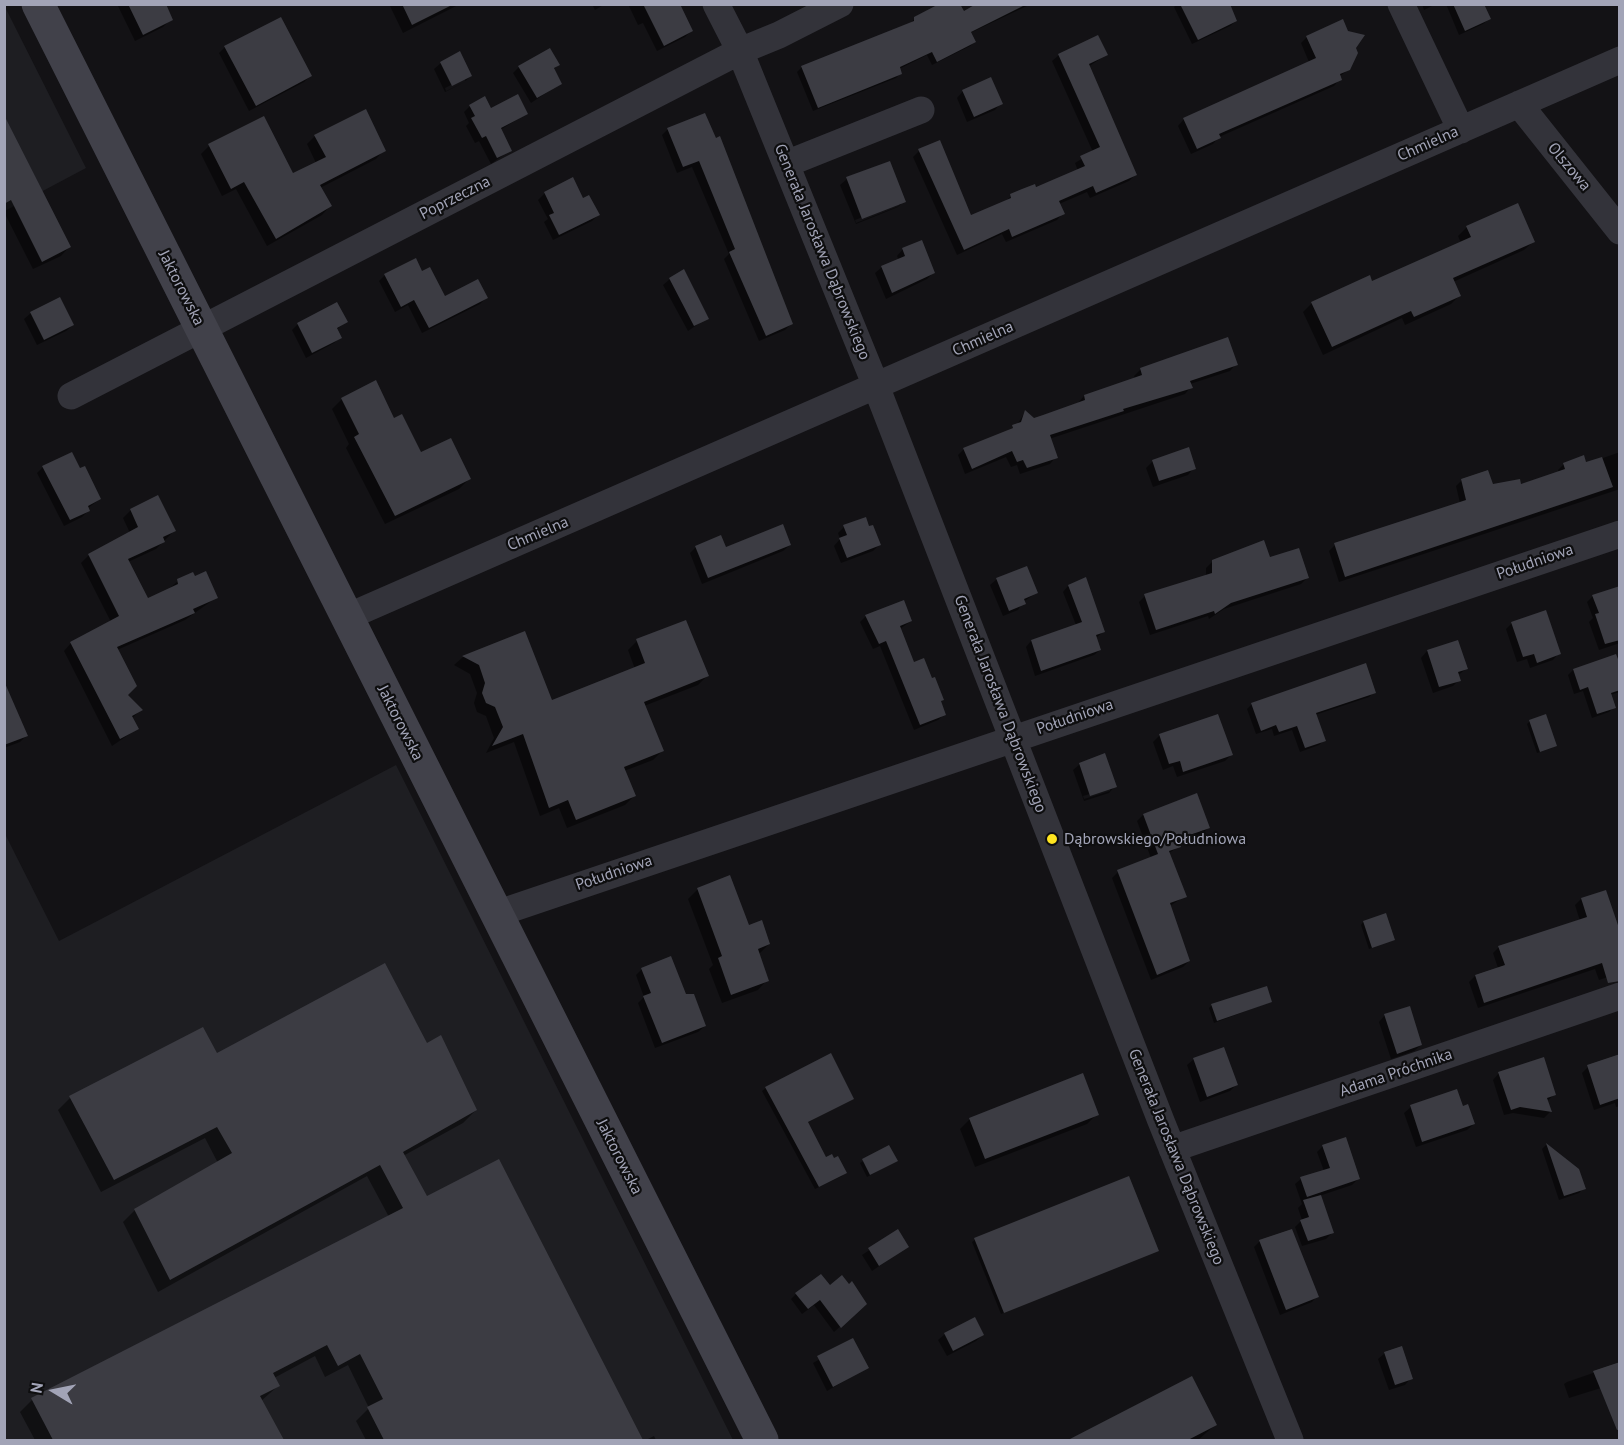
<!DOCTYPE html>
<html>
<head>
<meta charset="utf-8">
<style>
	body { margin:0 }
	#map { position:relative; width:1624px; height:1445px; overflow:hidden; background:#131215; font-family:"PT Sans",sans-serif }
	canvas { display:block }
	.frame { position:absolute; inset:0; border:6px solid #a2a4b7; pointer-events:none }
	.north { position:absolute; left:24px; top:1361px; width:60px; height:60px; -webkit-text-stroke:4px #0e0e0f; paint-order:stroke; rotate:280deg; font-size:16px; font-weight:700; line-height:24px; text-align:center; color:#a2a4b7 }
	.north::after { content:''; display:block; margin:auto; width:21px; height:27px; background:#a2a4b7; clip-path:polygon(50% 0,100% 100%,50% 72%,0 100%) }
</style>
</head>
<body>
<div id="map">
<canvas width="1624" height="1445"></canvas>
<div class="frame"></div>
<div class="north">N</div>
</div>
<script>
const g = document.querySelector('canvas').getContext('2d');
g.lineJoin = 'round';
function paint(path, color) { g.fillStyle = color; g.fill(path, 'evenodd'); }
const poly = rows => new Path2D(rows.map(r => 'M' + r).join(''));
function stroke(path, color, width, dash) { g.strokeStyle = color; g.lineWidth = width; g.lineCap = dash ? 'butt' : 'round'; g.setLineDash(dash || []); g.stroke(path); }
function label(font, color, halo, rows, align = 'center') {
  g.font = font + ' "PT Sans",sans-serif'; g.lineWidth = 4.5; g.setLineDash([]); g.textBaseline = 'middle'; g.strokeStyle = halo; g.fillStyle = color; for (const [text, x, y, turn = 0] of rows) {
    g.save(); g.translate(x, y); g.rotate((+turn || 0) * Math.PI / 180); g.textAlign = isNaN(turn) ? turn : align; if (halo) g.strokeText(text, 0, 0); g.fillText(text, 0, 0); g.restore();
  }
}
const built = poly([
	[4,5,86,168,5,211,4,211],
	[396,765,733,1440,5,1440,4,832,59,941]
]);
const shadow = poly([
	[117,4,164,4,171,19,163,27,135,41],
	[389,4,460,4,403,33],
	[592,4,605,4,595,10],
	[628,4,678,4,691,31,685,37,657,51,643,23,638,25],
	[980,4,1031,4,970,33,975,42,970,46,932,65,927,55,899,69,901,73,896,78,813,111,797,72,802,67,911,23,915,18,963,13],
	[1177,4,1228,4,1236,21,1230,26,1192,44,1174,7],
	[1422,4,1436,4,1424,10],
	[1446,4,1482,4,1489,19,1483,24,1459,35],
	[1307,37,1354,48,1349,69,1339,77,1340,79,1334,86,1219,137,1213,144,1191,154,1178,126,1184,119,1309,62,1301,43],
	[225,47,310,76,304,82,249,111,219,53],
	[1059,55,1106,55,1088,67,1135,175,1129,181,1090,198,1087,192,1059,204,1063,213,1057,220,1006,242,1002,234,957,255,913,157,919,151,970,217,1005,202,1011,196,1078,171,1075,163,1093,152,1052,61],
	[441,63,471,76,465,81,465,78,445,88,446,91,465,82,445,92,434,69],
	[558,65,553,70,561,83,531,103,513,73,519,67],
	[963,91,1001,103,995,110,967,122,957,98],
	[470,106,526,114,500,130,510,150,491,164,479,141,475,143,466,126,469,123,464,112],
	[705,115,791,324,785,330,759,341,724,259,729,254,692,167,677,173,662,135,668,129],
	[4,135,69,247,61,256,33,269,4,212],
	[315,136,384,150,376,159,320,188,330,206,322,215,267,246,236,189,222,196,201,154,209,146,292,175,316,163,307,144],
	[889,163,904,201,898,207,856,224,840,185,847,179],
	[899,203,899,206,856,223,855,220],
	[572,179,583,200,598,215,592,221,553,240,544,222,548,219,538,200,545,193],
	[1467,227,1533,242,1524,250,1453,282,1460,295,1451,304,1405,325,1402,318,1323,355,1303,312,1312,303,1372,283,1461,243,1458,236],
	[903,249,933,273,927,279,886,299,875,273,882,267,899,260,897,256],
	[421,273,444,298,486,298,480,304,422,333,408,305,395,312,379,281,385,275],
	[670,279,707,318,688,331,663,285],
	[31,313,73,325,66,331,37,345,24,319],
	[346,322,336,330,340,337,334,343,306,358,292,330,298,324],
	[1227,339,1236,364,1230,371,1190,384,1191,387,1185,394,1049,439,1056,457,1050,464,1020,474,1017,465,1011,467,1006,457,965,474,958,455,964,449,1007,431,1017,425,1025,412,1033,419,1078,403,1084,396,1135,379,1134,376,1140,370],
	[342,399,394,420,420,454,469,479,459,489,385,524,346,448,349,444,332,409],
	[1188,449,1194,468,1188,475,1153,487,1146,468,1152,462],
	[1620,452,1620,489,1339,582,1329,551,1335,545,1460,503,1456,486,1462,480,1492,486,1521,486,1559,473,1558,470,1564,464,1586,464],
	[43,467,100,499,88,508,89,510,82,517,64,526,37,473],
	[131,510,174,531,156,549,128,562,147,600,170,588,178,581,217,597,185,620,117,650,126,695,141,710,131,719,137,729,112,746,64,651,71,643,111,622,81,563,89,555,130,533,123,518],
	[844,527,879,545,873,551,841,563,834,546,840,539,838,533],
	[790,545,783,551,702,584,690,553,696,547,725,549],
	[1269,559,1307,578,1301,584,1224,609,1209,619,1208,616,1150,635,1139,602,1145,596,1206,576,1206,568,1213,561],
	[997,579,1036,593,1023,602,1018,610,1003,616,990,585],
	[1068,586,1103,632,1096,638,1100,650,1094,655,1035,676,1026,647,1031,641,1076,625,1063,592],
	[1620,587,1620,643,1599,650,1589,622,1593,618,1587,602,1593,596],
	[866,616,911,621,900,629,914,664,940,702,945,714,938,720,914,730,880,646,873,649,860,622],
	[1512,623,1559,653,1553,660,1530,668,1527,659,1517,662,1506,629],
	[524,633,551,701,635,669,628,650,637,641,707,676,698,685,644,706,662,751,653,760,624,771,634,796,625,805,567,828,559,808,540,816,514,742,486,753,494,738,486,716,477,712,474,703,477,693,470,674,454,665,463,657],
	[1457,642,1466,669,1457,676,1459,680,1453,686,1433,693,1421,658,1427,651],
	[1620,669,1620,692,1610,695,1614,707,1609,712,1592,718,1583,691,1574,694,1568,675,1573,670],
	[1374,692,1369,697,1315,715,1324,740,1319,745,1300,752,1292,730,1274,736,1272,729,1256,734,1247,709,1252,704],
	[4,696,26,736,20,742,4,748],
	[1530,721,1555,746,1552,748,1537,753,1527,724],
	[1160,735,1231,755,1225,761,1177,777,1173,766,1163,770,1153,742],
	[1080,764,1115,786,1109,793,1084,801,1073,770],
	[1110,788,1110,791,1084,799,1083,796],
	[1143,815,1208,828,1202,834,1178,842,1179,846,1168,854,1185,896,1170,906,1189,961,1183,967,1151,980,1112,878,1118,872,1151,858,1137,821],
	[698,889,769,944,758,955,767,980,758,990,722,1003,709,969,713,965,688,899],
	[1581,899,1620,973,1599,980,1595,969,1478,1008,1469,982,1475,976,1498,968,1493,953,1499,947,1580,921,1575,905],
	[1363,922,1394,939,1369,949,1361,925],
	[642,969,705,1026,698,1032,655,1048,638,1003,644,997,636,975],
	[1270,1002,1214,1023,1209,1008,1212,1005],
	[1385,1015,1421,1045,1414,1051,1391,1059,1379,1022],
	[427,1045,476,1110,463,1123,403,1156,426,1198,498,1161,641,1440,366,1440,356,1421,369,1408,348,1365,325,1377,315,1356,274,1378,278,1386,261,1401,282,1440,35,1440,20,1412,32,1400,389,1217,367,1176,158,1292,123,1222,135,1210,218,1163,205,1138,101,1192,58,1110,70,1098,216,1055],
	[1620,1056,1620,1106,1616,1107,1615,1103,1594,1110,1582,1073,1588,1067],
	[1194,1059,1236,1085,1230,1091,1200,1102,1187,1065],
	[1499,1073,1554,1095,1547,1101,1550,1112,1544,1118,1513,1113,1504,1115,1493,1080],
	[766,1088,852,1098,807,1123,826,1159,845,1172,842,1176,815,1189,762,1091],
	[1411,1107,1462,1108,1474,1124,1467,1130,1416,1147,1404,1113],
	[1097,1114,1087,1124,975,1167,960,1129,970,1119],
	[1546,1145,1578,1170,1584,1188,1579,1193,1559,1200,1542,1149],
	[1323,1146,1358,1179,1352,1185,1319,1196,1332,1233,1326,1239,1302,1246,1295,1227,1302,1220,1298,1208,1302,1204,1295,1184,1301,1179,1324,1171,1317,1152],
	[889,1147,896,1161,867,1177,860,1163],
	[898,1231,907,1247,872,1271,862,1255],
	[1292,1231,1317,1296,1312,1302,1280,1315,1254,1247,1259,1242],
	[975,1240,1157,1250,1001,1314,972,1242],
	[849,1286,860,1309,834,1332,814,1305,802,1314,791,1299,796,1294],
	[945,1334,982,1335,976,1341,947,1356,938,1340],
	[853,1340,867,1368,827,1391,813,1363],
	[1385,1353,1411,1378,1405,1385,1389,1390,1378,1359],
	[1619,1364,1620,1382,1569,1398,1564,1384,1567,1382],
	[1191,1378,1215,1425,1198,1440,1072,1440],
	[654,1436,656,1440,646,1440]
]);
const building = poly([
	[128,4,166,4,173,20,143,35],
	[402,4,454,4,412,25],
	[643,4,680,4,693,31,664,46],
	[939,4,960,4,964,11,976,4,1027,4,971,32,976,42,937,62,932,52,900,67,902,74,818,108,801,66,914,21,914,17],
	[1180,4,1230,4,1237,21,1198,40],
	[1453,4,1484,4,1491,19,1465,31],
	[281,17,312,76,256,106,224,46],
	[1343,19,1348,31,1365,35,1356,48,1358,53,1350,70,1340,74,1342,80,1219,134,1221,138,1197,149,1183,118,1316,58,1306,36],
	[1098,35,1108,55,1089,64,1137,175,1096,193,1093,186,1059,201,1065,214,1012,237,1009,229,964,250,918,149,940,140,971,215,1011,198,1010,194,1022,189,1035,184,1036,187,1085,166,1080,156,1100,147,1058,54],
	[550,48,560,65,554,68,562,84,537,98,518,66],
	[460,51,472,76,452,86,440,62],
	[991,77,1003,104,974,117,962,90],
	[518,94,528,114,501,128,512,151,497,158,486,136,482,138,471,118,475,116,469,105,485,96,491,108],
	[366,109,386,151,320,185,332,206,276,239,244,182,231,189,208,144,264,116,293,173,326,157,314,135],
	[705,113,716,138,720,136,793,324,766,336,729,252,735,249,699,161,683,167,667,128],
	[4,115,71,247,42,262,11,200,4,204],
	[890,161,906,202,862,219,846,177],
	[573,177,583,198,589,195,600,215,559,235,549,215,554,213,544,192],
	[1518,203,1535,242,1453,278,1461,296,1414,317,1411,311,1332,347,1311,302,1370,275,1372,281,1471,237,1466,226],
	[922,240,935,273,892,293,881,266,905,256,902,248],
	[416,258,422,271,430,267,445,296,478,279,488,298,429,328,414,300,401,307,384,274],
	[684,269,709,319,694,326,669,278],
	[60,297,74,325,44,340,30,312],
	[337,302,348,322,337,328,342,338,312,353,297,323],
	[1228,337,1238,365,1190,381,1193,388,1123,409,1124,411,1050,435,1058,458,1027,468,1023,460,1017,462,1012,451,972,469,963,448,1013,428,1012,425,1021,422,1025,410,1034,418,1043,415,1085,400,1084,395,1142,375,1140,368],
	[376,380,394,418,402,414,421,452,451,438,471,479,395,516,354,437,359,434,341,398],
	[1189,447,1196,469,1159,481,1152,460],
	[72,452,80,468,85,466,101,499,88,506,90,511,70,520,42,466],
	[1584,455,1586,462,1602,457,1613,487,1345,577,1334,543,1466,500,1461,479,1488,470,1493,484,1520,479,1521,484,1565,469,1563,463],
	[158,495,176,531,163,537,165,542,128,559,148,598,178,584,177,579,193,572,195,576,206,571,218,598,193,609,195,613,117,647,137,686,128,695,143,710,132,716,139,729,120,739,70,642,119,616,88,554,138,527,130,509],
	[866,517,869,526,873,525,881,545,847,558,839,538,847,535,843,525],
	[783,524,791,545,708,578,695,546,721,535,726,547],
	[1264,540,1270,557,1299,548,1309,578,1231,603,1215,614,1214,611,1156,630,1144,594,1212,573,1212,560],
	[1027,566,1038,593,1024,599,1026,604,1009,611,996,578],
	[1086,577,1105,632,1096,635,1101,650,1041,671,1031,640,1082,622,1068,585],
	[1620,586,1620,640,1605,644,1595,614,1599,613,1592,595],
	[904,600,912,621,900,626,914,662,924,658,932,678,935,677,944,700,941,701,946,715,920,725,886,641,879,644,865,615],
	[1546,610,1561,654,1537,663,1534,654,1523,657,1511,622],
	[686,620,709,676,644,702,664,751,624,767,636,796,576,820,568,800,549,808,523,734,492,746,503,727,495,707,486,703,482,693,485,683,479,665,462,656,525,631,552,700,645,663,636,639],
	[1458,640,1468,669,1458,672,1461,681,1439,687,1427,650],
	[1616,654,1620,664,1620,690,1611,693,1616,708,1597,714,1588,687,1580,690,1573,669],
	[1366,663,1376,693,1316,713,1326,741,1305,748,1297,726,1279,732,1276,725,1261,731,1251,703],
	[4,681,28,736,4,745],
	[1218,714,1233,755,1183,772,1180,761,1169,764,1159,734],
	[1546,714,1557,746,1540,752,1529,720],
	[1105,753,1117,787,1090,796,1079,763],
	[1197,793,1210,828,1178,839,1181,847,1169,851,1187,897,1170,903,1190,961,1157,975,1117,870,1158,854,1143,814],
	[730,875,749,925,762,920,770,944,758,949,769,981,731,995,718,958,722,956,697,888],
	[1606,890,1620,931,1620,981,1608,983,1602,963,1484,1003,1475,975,1505,965,1498,946,1587,917,1581,898],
	[1386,913,1395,940,1372,948,1363,921],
	[671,956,686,994,694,994,706,1026,662,1043,643,996,651,993,641,968],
	[385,963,427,1043,441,1035,477,1110,403,1152,427,1196,499,1159,643,1440,384,1440,367,1407,383,1399,360,1354,338,1366,327,1345,273,1373,280,1386,260,1396,284,1440,53,1440,31,1398,403,1208,380,1165,170,1280,134,1209,232,1153,217,1127,114,1180,69,1096,203,1027,217,1053],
	[1267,986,1272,1002,1217,1021,1211,1004],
	[1410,1006,1422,1045,1397,1054,1384,1014],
	[1224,1047,1238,1085,1207,1097,1193,1058],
	[831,1053,854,1099,808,1122,826,1157,832,1154,834,1158,838,1156,847,1173,819,1187,765,1087],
	[1620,1054,1620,1098,1600,1105,1587,1065],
	[1544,1057,1556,1095,1547,1098,1552,1112,1520,1107,1511,1110,1498,1072],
	[1083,1073,1099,1115,985,1159,969,1118],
	[1457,1089,1463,1106,1468,1104,1475,1124,1422,1142,1410,1105],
	[1346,1137,1360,1179,1307,1197,1300,1177,1330,1168,1322,1145],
	[1546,1143,1579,1169,1586,1189,1564,1196],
	[889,1145,898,1161,870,1175,862,1159],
	[1129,1176,1159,1251,1004,1313,974,1238],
	[1321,1195,1334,1233,1308,1241,1300,1220,1309,1217,1303,1200],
	[898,1229,909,1247,879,1266,868,1248],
	[1292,1229,1319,1297,1286,1310,1259,1240],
	[821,1274,830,1285,842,1275,849,1284,852,1281,867,1304,841,1328,820,1300,808,1309,795,1293],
	[975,1317,984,1335,953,1351,944,1333],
	[853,1338,869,1368,833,1387,817,1356],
	[1402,1346,1413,1379,1395,1385,1384,1352],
	[1620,1362,1620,1429,1617,1430,1593,1371],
	[1192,1376,1217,1425,1188,1440,1068,1440]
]);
const street = poly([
	[716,4,740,51,876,386,1161,1121,1290,1440],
	[1401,4,1461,130],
	[1519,104,1620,231],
	[786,164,921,110],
	[71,396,740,51,779,35,840,4],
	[347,617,1620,60],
	[496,914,1620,534],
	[1172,1149,1620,996]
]);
const secondary = poly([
	[38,4,762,1440]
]);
const markers = [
	[1052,839,6,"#ffe520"]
];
const streetNames = [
	["Chmielna",1428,144,-24],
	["Olszowa",1569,167,50],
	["Poprzeczna",455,198,-27],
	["Generała Jarosława Dąbrowskiego",822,252,68],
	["Jaktorowska",181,288,63],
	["Chmielna",983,339,-24],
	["Chmielna",538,534,-23],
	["Południowa",1535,562,-19],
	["Generała Jarosława Dąbrowskiego",1000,704,69],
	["Południowa",1075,717,-19],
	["Jaktorowska",400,723,63],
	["Południowa",614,873,-19],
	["Adama Próchnika",1396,1073,-19],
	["Jaktorowska",619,1157,63],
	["Generała Jarosława Dąbrowskiego",1176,1157,68]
];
const poiNames = [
	["Dąbrowskiego/Południowa",1064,839]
];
paint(built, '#1e1e22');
paint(shadow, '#0007');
paint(building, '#3c3c43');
stroke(street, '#33333a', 27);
stroke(secondary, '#41414a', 33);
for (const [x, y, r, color] of markers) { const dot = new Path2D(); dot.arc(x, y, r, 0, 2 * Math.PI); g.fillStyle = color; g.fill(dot); stroke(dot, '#0e0e0f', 2); }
label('16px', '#a2a4b7', '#0e0e0f', streetNames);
label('16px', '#a2a4b7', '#0e0e0f', poiNames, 'left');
</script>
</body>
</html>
